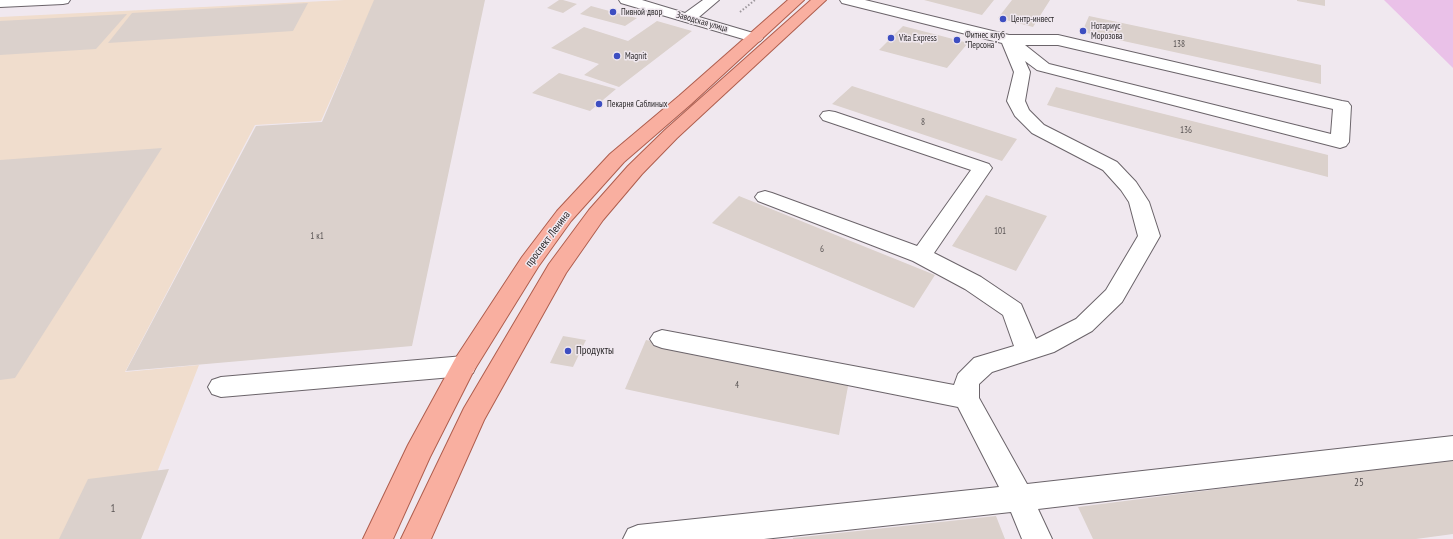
<!DOCTYPE html>
<html>
<head>
<meta charset="utf-8">
<style>
	body { margin:0 }
	canvas { display:block; background:#f0e8ef }
</style>
</head>
<body>
<canvas width="1453" height="539"></canvas>
<script>
const g = document.querySelector('canvas').getContext('2d');
g.lineJoin = 'round';
function paint(path, color) { g.fillStyle = color; g.fill(path, 'evenodd'); }
const poly = rows => new Path2D(rows.map(r => 'M' + r).join(''));
function stroke(path, color, width, dash) { g.strokeStyle = color; g.lineWidth = width; g.lineCap = dash ? 'butt' : 'round'; g.setLineDash(dash || []); g.stroke(path); }
function label(font, color, halo, rows, align = 'center') {
  g.font = font + ' "PT Sans Narrow",sans-serif'; g.lineWidth = 3; g.setLineDash([]); g.textBaseline = 'middle'; g.strokeStyle = halo; g.fillStyle = color; for (const [text, x, y, turn = 0] of rows) {
    g.save(); g.translate(x, y); g.rotate((+turn || 0) * Math.PI / 180); g.textAlign = isNaN(turn) ? turn : align; if (halo) g.strokeText(text, 0, 0); g.fillText(text, 0, 0); g.restore();
  }
}
const industrial = poly([
	[345,0,375,0,321,121,255,125,125,372,199,365,131,539,0,539,0,17]
]);
const green = poly([
	[1384,0,1453,0,1453,68]
]);
const building = poly([
	[374,0,485,0,412,346,126,371,256,126,322,122],
	[559,0,563,0,577,4,563,13,547,8],
	[924,0,994,0,982,15],
	[1012,0,1050,0,1033,27,998,18],
	[1297,0,1325,0,1325,6,1297,1],
	[308,3,293,31,108,43,132,13],
	[591,6,613,12,637,18,625,26,580,14],
	[127,14,96,49,0,55,0,21],
	[1089,16,1321,65,1321,84,1082,32],
	[657,21,692,31,619,87,584,75,599,64,551,48,584,27,628,41],
	[903,26,957,40,968,43,947,68,879,50],
	[559,73,616,89,590,111,532,93],
	[852,86,1017,139,1002,161,832,104],
	[1056,87,1328,155,1328,177,1047,105],
	[162,148,15,378,0,380,0,160],
	[986,195,1047,216,1016,271,952,246],
	[739,196,935,275,914,308,712,223],
	[563,336,586,340,573,367,550,363],
	[646,340,849,381,839,435,625,389],
	[1453,459,1453,534,1416,539,1093,539,1078,507],
	[169,469,141,539,59,539,88,479],
	[996,516,1005,539,793,539,793,538]
]);
const path = poly([
	[740,12,755,0]
]);
const minor = poly([
	[0,0,70,0,68,3,63,4,0,7,0,0],
	[619,0,642,0,685,13,703,0,719,0,699,17,760,35,763,38,760,41,755,43,750,41,621,3,619,0],
	[840,0,865,0,1009,35,1058,35,1342,101,1348,102,1351,106,1349,142,1346,146,1340,148,1037,70,1025,61,1030,72,1025,101,1029,110,1044,125,1117,162,1136,182,1149,202,1160,236,1122,302,1092,331,1054,352,992,372,979,384,979,398,1027,484,1453,436,1453,460,1038,509,1052,539,1022,539,1011,512,764,539,623,539,628,529,638,525,999,487,958,407,662,348,654,345,650,339,654,333,662,330,954,385,958,374,974,358,1014,346,1003,315,965,289,913,261,758,201,755,197,758,193,765,191,772,193,917,246,971,170,823,120,820,116,823,112,829,111,835,112,989,164,992,168,934,253,981,277,1021,304,1036,339,1076,319,1106,290,1138,236,1129,202,1121,190,1103,170,1032,133,1015,116,1007,101,1014,72,1002,43,842,3,840,0],
	[1025,45,1058,45,1333,109,1331,134,1049,64,1025,45],
	[464,356,473,359,476,366,473,373,464,376,221,397,212,394,208,387,212,380,221,377,464,356]
]);
const major = poly([
	[788,0,804,0,691,104,624,162,571,221,538,267,473,372,430,457,393,539,363,539,408,445,455,359,522,257,557,211,610,154,679,96,788,0],
	[811,0,826,0,677,138,642,174,603,220,566,273,484,420,431,539,401,539,464,408,549,264,589,210,628,166,665,130,811,0]
]);
const markers = [
	[613,12,4,"#3d4ec1"],
	[1003,19,4,"#3d4ec1"],
	[1083,31,4,"#3d4ec1"],
	[891,38,4,"#3d4ec1"],
	[957,40,4,"#3d4ec1"],
	[617,56,4,"#3d4ec1"],
	[599,104,4,"#3d4ec1"],
	[568,351,4,"#3d4ec1"]
];
const farPoinames = [
	["Пивной двор",621,12],
	["Центр-инвест",1011,19],
	["Нотариус",1091,26],
	["Морозова",1091,36],
	["Фитнес клуб",965,35],
	["\"Персона\"",965,45],
	["Vita Express",899,38],
	["Magnit",625,56],
	["Пекарня Саблиных",607,104]
];
const farStreetnames = [
	["Заводская улица",702,22,16]
];
const numberNames = [
	["138",1179,44],
	["8",923,122],
	["136",1186,130],
	["101",1000,231],
	["1 к1",317,236],
	["6",822,249],
	["4",737,385]
];
const streetNames = [
	["проспект Ленина",548,239,-53]
];
const poiNames = [
	["Продукты",576,351]
];
const nearNumbernames = [
	["25",1359,483],
	["1",113,509]
];
paint(industrial, '#f0ddcd');
paint(green, '#eac1e8');
paint(building, '#dbd1cc');
stroke(minor, '#6b646a', 2);
stroke(major, '#af5e4e', 2);
stroke(path, '#9e989d', 2, [1.5, 2]);
paint(minor, '#fff');
paint(major, '#f9afa0');
for (const [x, y, r, color] of markers) { const dot = new Path2D(); dot.arc(x, y, r, 0, 2 * Math.PI); g.fillStyle = color; g.fill(dot); stroke(dot, '#f0e8ef', 1.5); }
label('9px', '#2c292b', '#f0e8ef', farPoinames, 'left');
label('9px', '#2c292b', '#f0e8ef', farStreetnames);
label('9px', '#585353', null, numberNames);
label('11px', '#2c292b', '#f0e8ef', streetNames);
label('11px', '#2c292b', '#f0e8ef', poiNames, 'left');
label('11px', '#585353', null, nearNumbernames);
</script>
</body>
</html>
